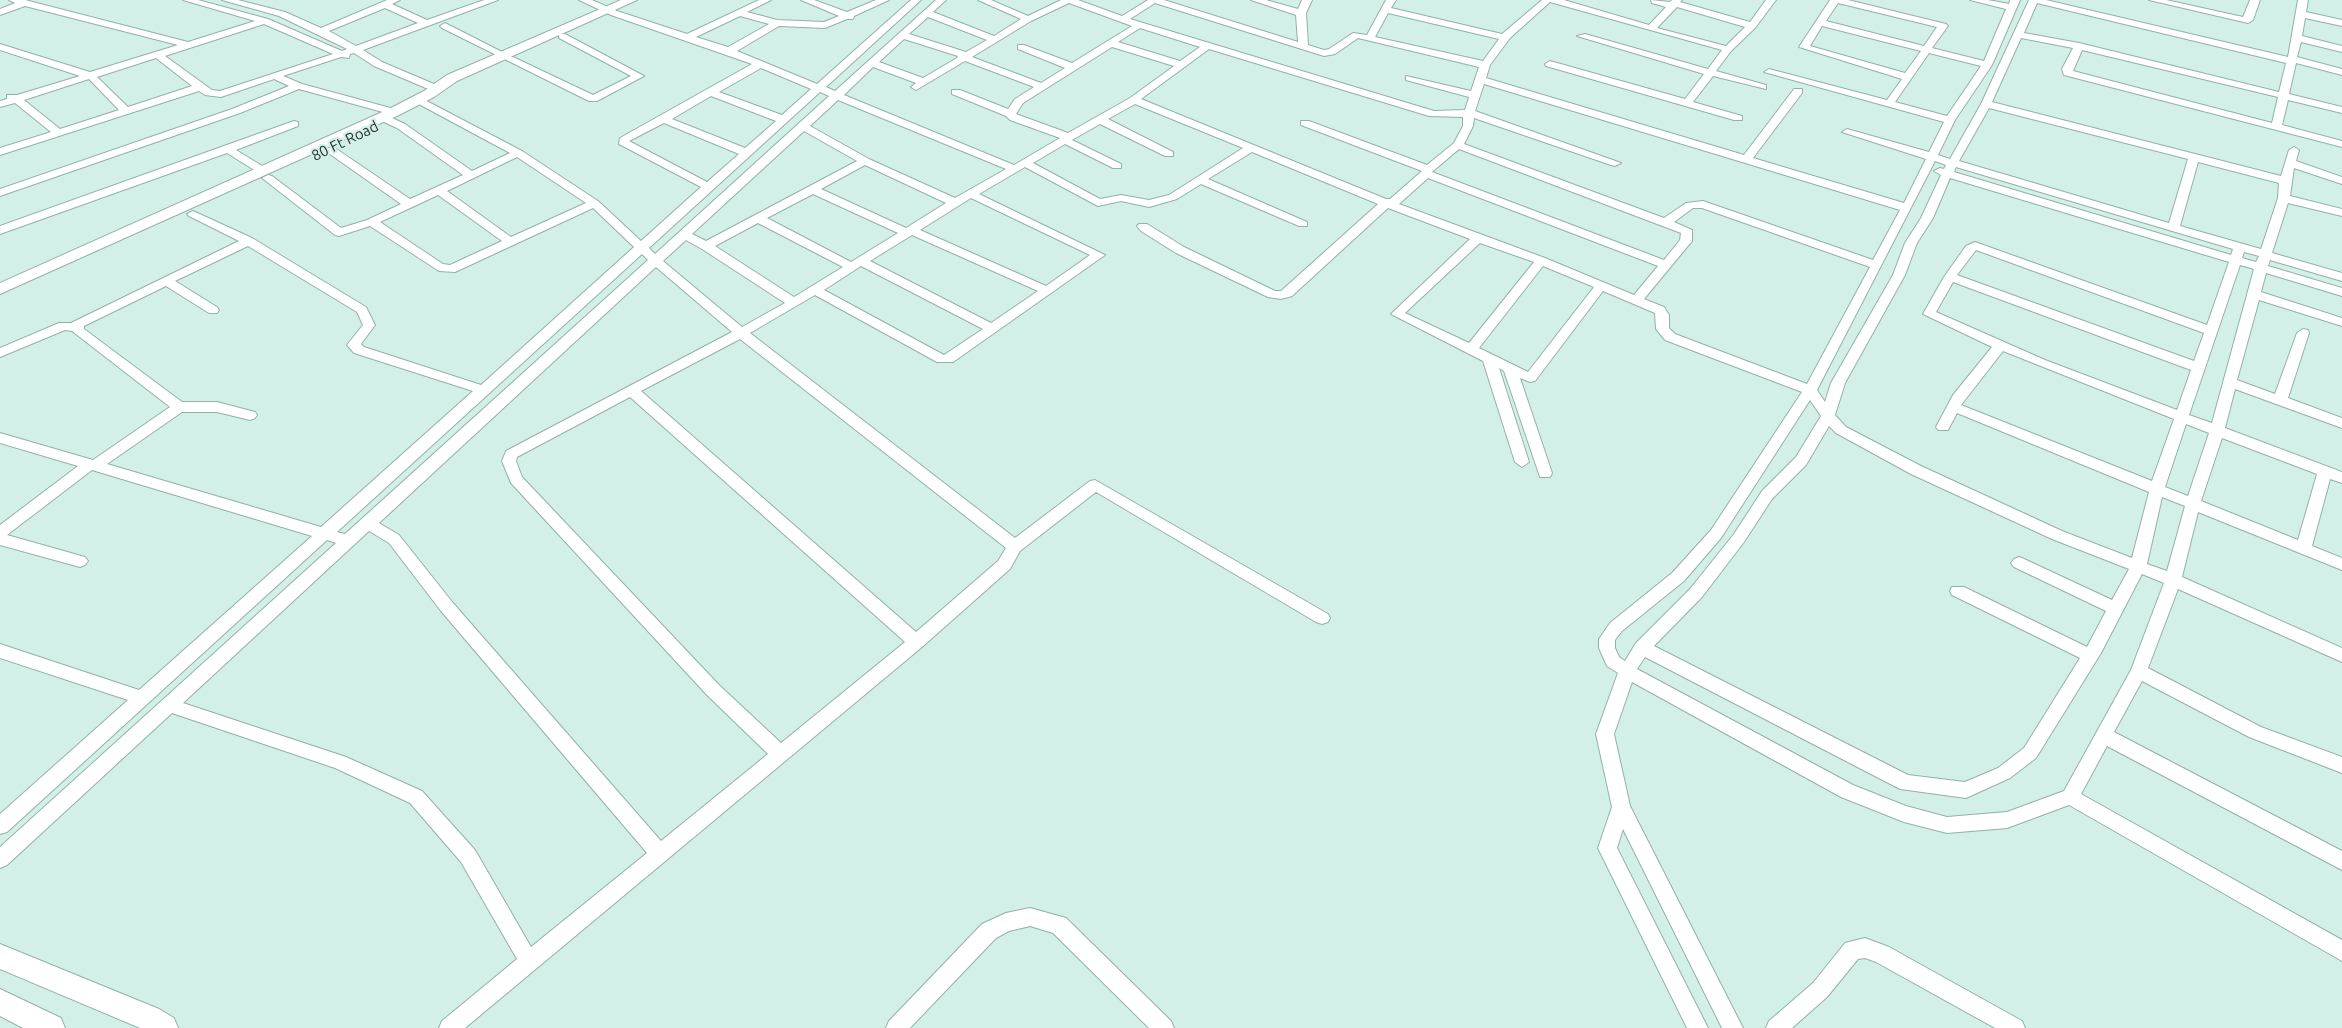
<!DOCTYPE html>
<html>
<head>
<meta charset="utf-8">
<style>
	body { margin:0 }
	canvas { display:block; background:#d2f0e8 }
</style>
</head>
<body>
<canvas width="2342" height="1028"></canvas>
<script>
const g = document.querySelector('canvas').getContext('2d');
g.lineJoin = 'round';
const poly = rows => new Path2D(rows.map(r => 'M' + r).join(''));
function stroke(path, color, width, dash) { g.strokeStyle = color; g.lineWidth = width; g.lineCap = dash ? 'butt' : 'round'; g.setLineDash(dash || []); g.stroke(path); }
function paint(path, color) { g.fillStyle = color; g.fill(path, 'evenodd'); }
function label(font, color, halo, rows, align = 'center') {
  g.font = font + ' Ubuntu,sans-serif'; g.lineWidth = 4.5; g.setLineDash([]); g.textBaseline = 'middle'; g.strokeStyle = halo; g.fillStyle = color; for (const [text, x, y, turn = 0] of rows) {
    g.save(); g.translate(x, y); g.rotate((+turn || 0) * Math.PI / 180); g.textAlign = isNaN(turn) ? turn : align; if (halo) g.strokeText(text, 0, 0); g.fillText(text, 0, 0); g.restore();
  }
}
const minor = poly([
	[9,0,25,0,188,42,255,21,183,0,198,0,268,19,342,51,347,49,279,16,222,0,238,0,285,12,321,28,387,0,400,0,392,4,427,20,484,0,498,0,363,50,382,62,441,87,441,91,433,91,374,66,354,53,350,54,349,58,341,57,283,76,302,84,398,110,398,114,390,114,299,89,240,113,0,196,0,189,232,109,289,86,274,79,221,97,205,95,199,91,0,155,0,148,51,132,15,103,0,107,0,101,7,99,7,95,17,95,80,76,0,50,0,44,90,72,178,45,25,6,0,15,0,9,15,3,9,0],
	[385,8,418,23,356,46,329,31,385,8],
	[264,24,333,54,220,91,212,90,165,56,264,24],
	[156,58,192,86,128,107,97,77,156,58],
	[89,79,119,110,60,129,24,100,89,79],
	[579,0,592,0,617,11,687,34,759,0,771,0,747,12,777,20,824,22,839,16,801,0,814,0,847,12,876,0,889,0,854,16,853,19,847,19,825,28,779,26,737,51,817,84,911,0,921,0,826,87,835,91,936,0,946,0,933,12,994,36,1021,19,978,0,991,0,1028,16,1061,0,1078,0,1122,16,1148,0,1164,0,1298,42,1296,15,1251,0,1266,0,1298,9,1302,0,1312,0,1306,13,1308,45,1324,50,1329,49,1353,33,1367,35,1386,0,1396,0,1391,8,1502,34,1542,0,1564,0,1649,25,1666,7,1652,3,1651,0,1670,2,1672,0,1682,0,1680,2,1750,22,1766,0,1776,0,1755,28,1731,51,1716,71,1766,85,1766,89,1713,76,1693,102,1742,116,1742,120,1734,120,1546,66,1545,64,1550,61,1685,99,1704,74,1577,36,1585,34,1708,69,1722,50,1550,2,1510,38,1490,65,1486,78,1744,155,1794,89,1802,89,1802,93,1753,158,1904,203,1926,159,1842,132,1847,129,1929,152,1944,122,1764,72,1769,69,1887,100,1902,79,1799,47,1830,0,1848,0,1946,24,1948,26,1932,48,1984,61,2006,9,1970,0,1988,0,2009,4,2010,0,2020,0,1992,65,1955,120,1938,155,1950,159,1981,104,2029,0,2046,0,2288,57,2298,0,2308,0,2306,12,2342,20,2342,26,2305,18,2302,36,2342,46,2342,52,2301,42,2297,57,2342,69,2342,75,2296,63,2289,94,2342,107,2342,113,2288,100,2282,125,2342,141,2342,147,2064,75,2062,69,2073,48,2021,38,1992,102,2281,176,2289,150,2294,147,2299,150,2296,161,2342,177,2342,184,2294,168,2290,196,2342,209,2342,216,2288,203,2272,253,2342,273,2342,281,2270,260,2268,266,2342,288,2342,296,2266,273,2261,292,2342,318,2342,326,2259,300,2237,380,2275,394,2297,333,2303,329,2308,330,2309,333,2288,398,2342,418,2342,428,2235,389,2225,428,2342,472,2342,483,2330,479,2312,546,2342,558,2342,570,2198,512,2182,577,2342,648,2342,662,2178,589,2148,668,2261,727,2342,757,2342,773,2249,737,2142,681,2114,732,2342,851,2342,870,2107,746,2081,794,2342,940,2342,961,2069,805,2007,828,1947,833,1904,822,1841,797,1632,682,1614,734,1630,806,1743,1028,1722,1028,1623,829,1617,848,1708,1028,1687,1028,1598,848,1612,807,1596,734,1618,673,1607,666,1599,648,1599,639,1610,623,1672,573,1711,530,1802,392,1665,340,1656,329,1655,313,1603,291,1535,381,1530,382,1520,378,1552,473,1550,477,1540,477,1504,371,1499,368,1529,462,1522,467,1515,462,1483,361,1391,314,1470,239,1388,208,1292,296,1281,299,1268,297,1176,253,1141,231,1137,226,1139,224,1147,224,1184,247,1275,291,1281,291,1378,204,1252,152,1208,179,1307,222,1307,226,1299,226,1201,184,1177,199,1149,207,1121,201,1098,206,1025,167,979,194,1105,255,953,362,937,362,815,295,750,333,1015,538,1090,481,1095,480,1328,614,1330,618,1328,622,1322,624,1316,622,1096,492,1020,551,1010,569,922,647,465,1028,439,1028,442,1021,517,959,461,862,410,803,335,768,172,713,7,865,0,868,0,847,336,543,327,540,7,832,0,834,0,814,128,700,0,658,0,644,139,690,312,536,92,470,7,535,85,557,88,561,85,565,80,567,0,545,0,525,78,466,0,443,0,433,93,460,170,407,72,331,65,330,0,357,0,348,59,323,71,323,239,241,189,216,187,214,193,211,252,238,366,307,375,325,361,344,364,347,481,385,634,247,593,208,455,272,439,271,370,226,339,236,335,235,262,178,268,175,272,176,341,228,367,220,401,204,327,152,327,148,335,148,410,199,463,175,397,128,384,122,384,118,392,118,405,124,472,171,510,153,415,102,415,98,419,97,522,151,598,201,641,241,701,187,619,144,620,138,752,64,611,15,579,0],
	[1069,3,1132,26,1072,63,1024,45,1018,45,1018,49,1065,68,1041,83,972,57,1031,21,1069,3],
	[1155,3,1324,56,1335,54,1358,38,1479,67,1471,91,1406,76,1406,80,1469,97,1465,110,1434,111,1130,19,1155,3],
	[1838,3,1937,27,1924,46,1826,21,1838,3],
	[2037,3,2286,63,2279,92,2079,43,2024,33,2037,3],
	[1677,7,1745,27,1726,46,1657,28,1677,7],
	[1388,13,1499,39,1483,61,1375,37,1388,13],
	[740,16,769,24,728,47,696,37,740,16],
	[928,17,987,40,966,52,909,34,928,17],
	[1822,26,1921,51,1905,73,1810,46,1822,26],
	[1140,28,1200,47,1180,61,1118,42,1140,28],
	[904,39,958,56,957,58,923,78,879,62,904,39],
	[1112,47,1174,66,1130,98,1068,133,1016,114,1023,103,1112,47],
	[1209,49,1429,116,1463,117,1463,126,1454,143,1427,165,1309,121,1301,121,1301,125,1422,171,1390,199,1386,199,1141,99,1209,49],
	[2082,50,2278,97,2272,123,2073,71,2082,50],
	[1929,53,1981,66,1947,116,1895,102,1929,53],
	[965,61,1034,87,1015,99,1008,109,960,90,952,90,952,94,1006,116,1010,120,1060,138,1014,165,844,95,873,67,916,83,911,87,916,90,965,61],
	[761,68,811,89,782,115,719,92,761,68],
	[1484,84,1742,162,1900,210,1873,260,1703,201,1686,203,1664,218,1464,144,1473,126,1474,118,1611,165,1615,166,1621,163,1475,111,1484,84],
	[820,92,829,96,655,254,649,248,820,92],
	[711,96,776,121,745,148,672,119,711,96],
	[838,100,1006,169,955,198,869,159,810,126,838,100],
	[1135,104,1243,148,1169,195,1149,200,1121,195,1100,199,1033,163,1065,144,1113,168,1121,168,1121,164,1072,140,1100,124,1165,156,1173,156,1173,152,1108,119,1135,104],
	[1989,108,2188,159,2169,223,1959,161,1989,108],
	[664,123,739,154,707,182,629,141,664,123],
	[804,131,857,161,706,241,692,234,804,131],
	[1459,149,1681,233,1680,240,1664,260,1432,172,1459,149],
	[517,157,586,203,511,237,447,191,517,157],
	[1935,161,1946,165,1944,169,1940,168,1934,171,1941,175,1921,218,1905,243,1893,275,1831,383,1825,402,1817,390,1935,161],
	[2198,162,2279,183,2278,198,2261,249,2180,226,2198,162],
	[865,165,946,203,906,228,821,189,865,165],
	[1956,167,2233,249,2231,255,1954,172,1956,167],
	[1428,178,1658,266,1634,295,1545,258,1399,204,1428,178],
	[1950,178,2229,262,2207,325,1975,242,1966,246,1944,277,1923,314,1992,347,1953,395,1936,427,1938,430,1948,430,1957,413,2149,492,2132,558,2062,531,1921,466,1846,427,1835,415,1845,383,1905,275,1917,243,1933,218,1950,178],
	[813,194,898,233,851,262,767,218,813,194],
	[438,195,502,241,450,265,443,264,380,222,438,195],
	[971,198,1090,255,1046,286,920,230,971,198],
	[1693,208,1702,208,1870,267,1807,384,1675,334,1669,328,1669,315,1664,307,1644,299,1692,241,1692,230,1674,222,1693,208],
	[758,223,843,267,794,297,715,246,758,223],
	[912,235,1038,291,991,323,870,261,912,235],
	[686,240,702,249,785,303,742,327,663,261,686,240],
	[1480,243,1534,262,1469,343,1405,313,1480,243],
	[248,246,357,312,363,325,347,345,354,353,473,391,321,527,107,464,182,412,217,412,250,420,255,418,257,415,255,412,217,402,182,402,84,329,84,326,166,286,209,313,217,313,219,310,217,307,175,281,248,246],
	[1976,250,2204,333,2194,361,1957,275,1976,250],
	[2244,252,2259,256,2256,262,2242,258,2244,252],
	[642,254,648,260,345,534,337,532,642,254],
	[2240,265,2254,269,2212,423,2189,415,2240,265],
	[861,266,983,329,944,355,824,290,861,266],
	[1543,266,1594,287,1528,372,1479,348,1543,266],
	[656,267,732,332,506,451,502,461,511,483,707,695,768,754,661,841,453,603,399,535,379,523,656,267],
	[1953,282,2191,370,2177,410,2045,360,1936,312,1953,282],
	[740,339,1006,548,998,561,916,632,641,391,740,339],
	[2003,351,2174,419,2152,481,1961,405,2003,351],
	[630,397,905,642,781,743,719,685,522,477,516,461,517,457,630,397],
	[1810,400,1821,416,1796,457,1762,491,1734,534,1690,589,1636,643,1625,661,1619,657,1615,648,1615,640,1622,631,1684,581,1721,538,1810,400],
	[2186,424,2209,433,2188,496,2165,487,2186,424],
	[1829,426,1836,433,1911,474,2052,539,2129,569,2112,600,2024,559,2019,557,2014,559,2011,563,2014,567,2106,611,2087,647,1964,587,1952,587,1950,591,1952,595,2080,658,2024,748,1998,768,1965,782,1908,775,1654,646,1702,597,1744,542,1772,499,1806,465,1829,426],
	[2222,438,2317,474,2298,540,2201,501,2222,438],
	[2162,497,2185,506,2167,571,2147,564,2162,497],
	[369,531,389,543,441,611,647,853,531,947,475,850,422,791,346,757,183,703,369,531],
	[2142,574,2164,583,2131,670,2064,791,2007,812,1947,817,1906,806,1853,785,1637,669,1645,657,1900,789,1966,798,2010,778,2036,758,2101,653,2142,574],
	[2149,0,2166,0,2243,17,2250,0,2260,0,2253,20,2248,23,2149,0],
	[445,23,506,54,507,57,513,57,593,95,631,76,559,38,559,34,565,34,644,76,597,101,589,101,442,28,440,26,445,23],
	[294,121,298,122,298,126,236,150,267,169,267,173,259,173,227,153,0,234,0,226,294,121],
	[1030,908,1066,918,1171,1021,1174,1028,1149,1028,1053,933,1030,926,1009,931,996,938,910,1028,886,1028,889,1021,982,924,1006,913,1030,908],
	[1865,938,1889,947,2022,1021,2025,1028,1995,1028,1876,962,1865,958,1858,959,1827,997,1792,1028,1766,1028,1769,1021,1813,983,1845,943,1865,938]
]);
const major = poly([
	[621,0,637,0,457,81,434,97,399,115,0,294,0,283,389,109,424,91,447,75,621,0],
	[0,944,159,1009,174,1018,178,1028,140,1028,0,969,0,944],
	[0,989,61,1018,65,1028,23,1028,0,1016,0,989]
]);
const farStreetnames = [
	["80 Ft Road",345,141,-26]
];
stroke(minor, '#93b0a9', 2);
stroke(major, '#93b0a9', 2);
paint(minor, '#fff');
paint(major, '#fff');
label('15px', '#283431', '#d2f0e8', farStreetnames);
</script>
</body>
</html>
